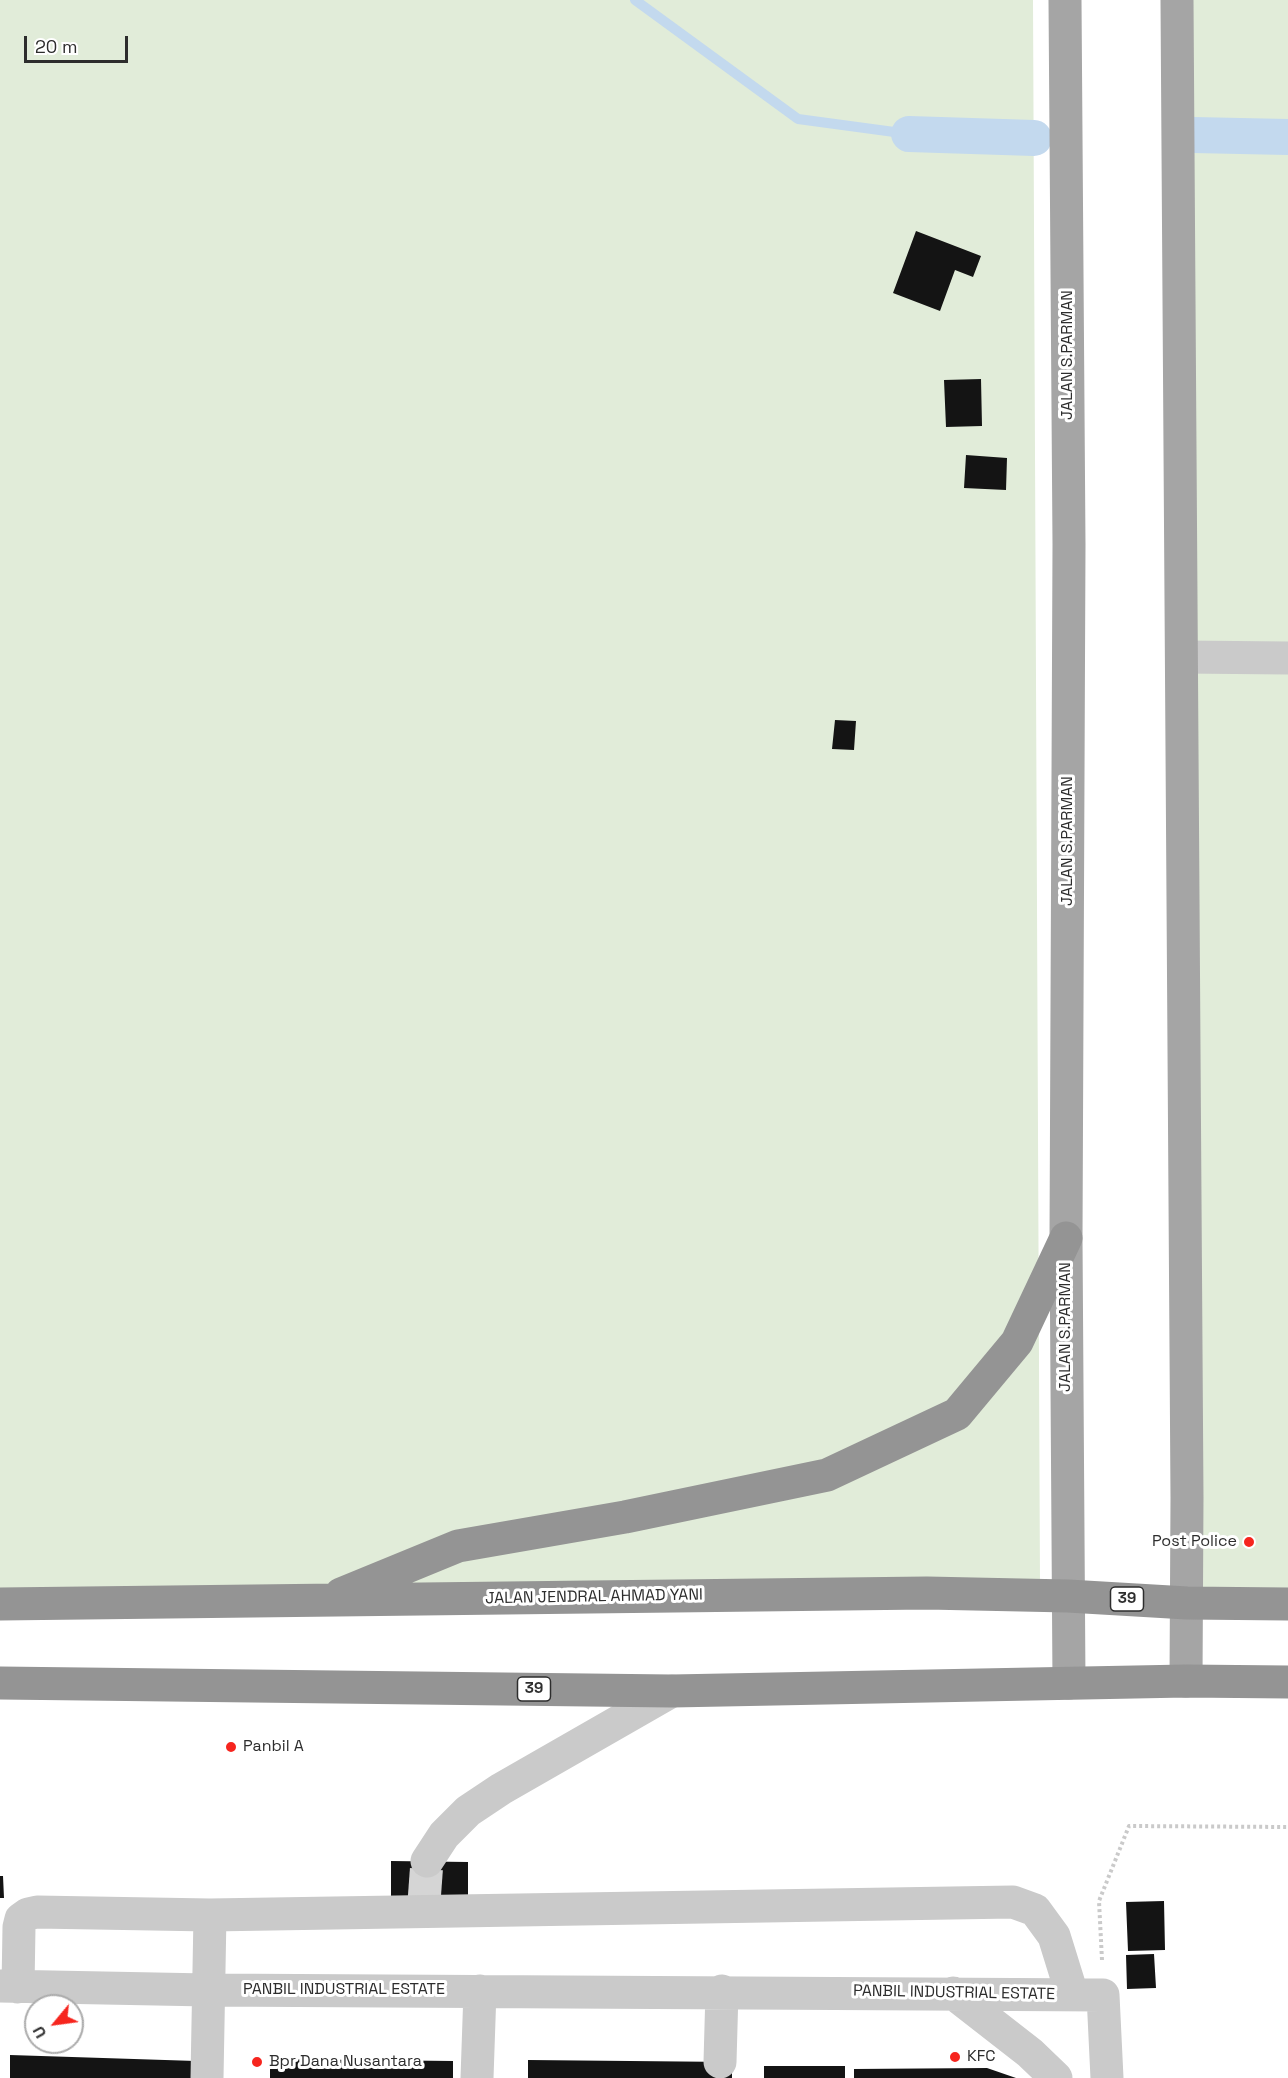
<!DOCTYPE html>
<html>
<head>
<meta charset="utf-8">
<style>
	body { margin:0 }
	#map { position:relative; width:1288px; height:2078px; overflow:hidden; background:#fff; font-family:"Space Grotesk",sans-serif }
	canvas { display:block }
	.north { position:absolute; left:24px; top:1994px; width:60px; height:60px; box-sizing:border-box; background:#fff; border:2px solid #ababab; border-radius:50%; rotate:241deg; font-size:16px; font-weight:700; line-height:24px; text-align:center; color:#2d2d2d }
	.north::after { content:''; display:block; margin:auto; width:21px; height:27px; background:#f6251e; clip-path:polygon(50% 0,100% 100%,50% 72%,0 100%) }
	.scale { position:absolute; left:24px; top:36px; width:104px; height:27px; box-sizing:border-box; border:3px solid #2d2d2d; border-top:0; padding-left:8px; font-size:18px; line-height:21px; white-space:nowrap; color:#2d2d2d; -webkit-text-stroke:4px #fff; paint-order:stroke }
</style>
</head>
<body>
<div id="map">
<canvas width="1288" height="2078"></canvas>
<div class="north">U</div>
<div class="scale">20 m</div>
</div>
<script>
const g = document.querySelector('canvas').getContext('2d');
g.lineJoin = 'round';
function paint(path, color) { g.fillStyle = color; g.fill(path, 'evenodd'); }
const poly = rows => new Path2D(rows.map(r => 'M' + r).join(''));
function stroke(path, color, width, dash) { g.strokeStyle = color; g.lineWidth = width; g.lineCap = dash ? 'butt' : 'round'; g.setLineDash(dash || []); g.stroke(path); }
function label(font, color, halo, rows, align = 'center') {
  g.font = font + ' "Space Grotesk",sans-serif'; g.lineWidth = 6; g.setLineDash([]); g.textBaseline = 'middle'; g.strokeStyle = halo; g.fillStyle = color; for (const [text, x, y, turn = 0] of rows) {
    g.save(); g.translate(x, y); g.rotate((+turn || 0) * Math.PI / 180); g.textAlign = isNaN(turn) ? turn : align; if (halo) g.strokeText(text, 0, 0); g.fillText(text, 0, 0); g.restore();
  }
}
const green = poly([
	[0,0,1033,0,1040,1587,0,1602],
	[1165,0,1288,0,1288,1597,1183,1599]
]);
const stream = poly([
	[635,0,798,119,909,134]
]);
const canal = poly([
	[909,134,1034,138],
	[1193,135,1288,137]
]);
const building = poly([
	[916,231,981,256,973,277,955,270,940,311,893,293],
	[981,379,982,426,946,427,944,380],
	[966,455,1007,458,1006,490,964,488],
	[835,720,856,721,854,750,832,749],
	[391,1861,468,1862,468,1902,391,1901],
	[0,1876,3,1876,4,1898,0,1898],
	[1164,1901,1165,1950,1128,1951,1126,1902],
	[1154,1954,1156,1988,1127,1989,1126,1955],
	[10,2055,196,2061,196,2078,10,2078],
	[270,2059,453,2061,453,2078,270,2078],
	[528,2060,732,2062,732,2078,528,2078],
	[764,2066,845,2066,845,2078,764,2078],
	[987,2068,1016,2078,854,2078,854,2069]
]);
const minorTunnel = poly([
	[424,1902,427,1861]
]);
const path = poly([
	[1102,1960,1099,1901,1129,1826,1288,1827]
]);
const minor = poly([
	[1182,657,1288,658],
	[427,1861,444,1835,468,1811,501,1789,672,1691],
	[0,1986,208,1990,1103,1995,1107,2078],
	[18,1987,19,1927,21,1919,28,1914,37,1912,210,1915,1013,1902,1035,1910,1054,1936,1072,1994],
	[953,1993,1030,2053,1056,2078],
	[720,2062,722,1991],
	[207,2078,210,1915],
	[477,2078,480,1991]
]);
const major = poly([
	[1065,0,1069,544,1066,1238,1069,1683],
	[1177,0,1187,1497,1186,1681]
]);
const highway = poly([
	[341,1594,458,1546,625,1517,827,1475,957,1414,1017,1342,1066,1238],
	[0,1604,927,1593,1068,1596,1187,1603,1288,1604],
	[0,1683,672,1691,1186,1681,1288,1682]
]);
const markers = [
	[1249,1542,6,"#f6251e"],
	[231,1747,6,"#f6251e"],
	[955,2057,6,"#f6251e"],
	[257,2062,6,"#f6251e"]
];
const shields = [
	[1127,1599,33],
	[534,1689,33]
];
const shieldNames = [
	["39",1127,1599],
	["39",534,1689]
];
const streetNames = [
	["JALAN S.PARMAN",1068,355,-90],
	["JALAN S.PARMAN",1068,841,-90],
	["JALAN S.PARMAN",1066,1327,-90],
	["JALAN JENDRAL AHMAD YANI",594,1597,-1],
	["PANBIL INDUSTRIAL ESTATE",344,1990],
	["PANBIL INDUSTRIAL ESTATE",954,1993,1]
];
const poiNames = [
	["Post Police",1237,1542,"right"],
	["Panbil A",243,1747],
	["KFC",967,2057],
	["Bpr Dana Nusantara",269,2062]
];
paint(green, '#e1ecd9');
stroke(stream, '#c3d9ee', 10);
stroke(canal, '#c3d9ee', 36);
paint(building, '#141414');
stroke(minorTunnel, '#d5d5d5', 33, [33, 16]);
stroke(path, '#cacaca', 4, [3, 3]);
stroke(minor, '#cacaca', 33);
stroke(major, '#a5a5a5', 33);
stroke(highway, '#949494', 33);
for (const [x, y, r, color] of markers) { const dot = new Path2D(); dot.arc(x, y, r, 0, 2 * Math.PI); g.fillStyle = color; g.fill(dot); stroke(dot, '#fff', 2); }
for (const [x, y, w] of shields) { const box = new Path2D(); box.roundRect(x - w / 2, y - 12, w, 24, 4.5); g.fillStyle = '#fff'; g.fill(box); stroke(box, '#2d2d2d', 1.5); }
label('bold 15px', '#2d2d2d', null, shieldNames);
label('16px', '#2d2d2d', '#fff', streetNames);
label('16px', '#2d2d2d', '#fff', poiNames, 'left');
</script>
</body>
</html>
